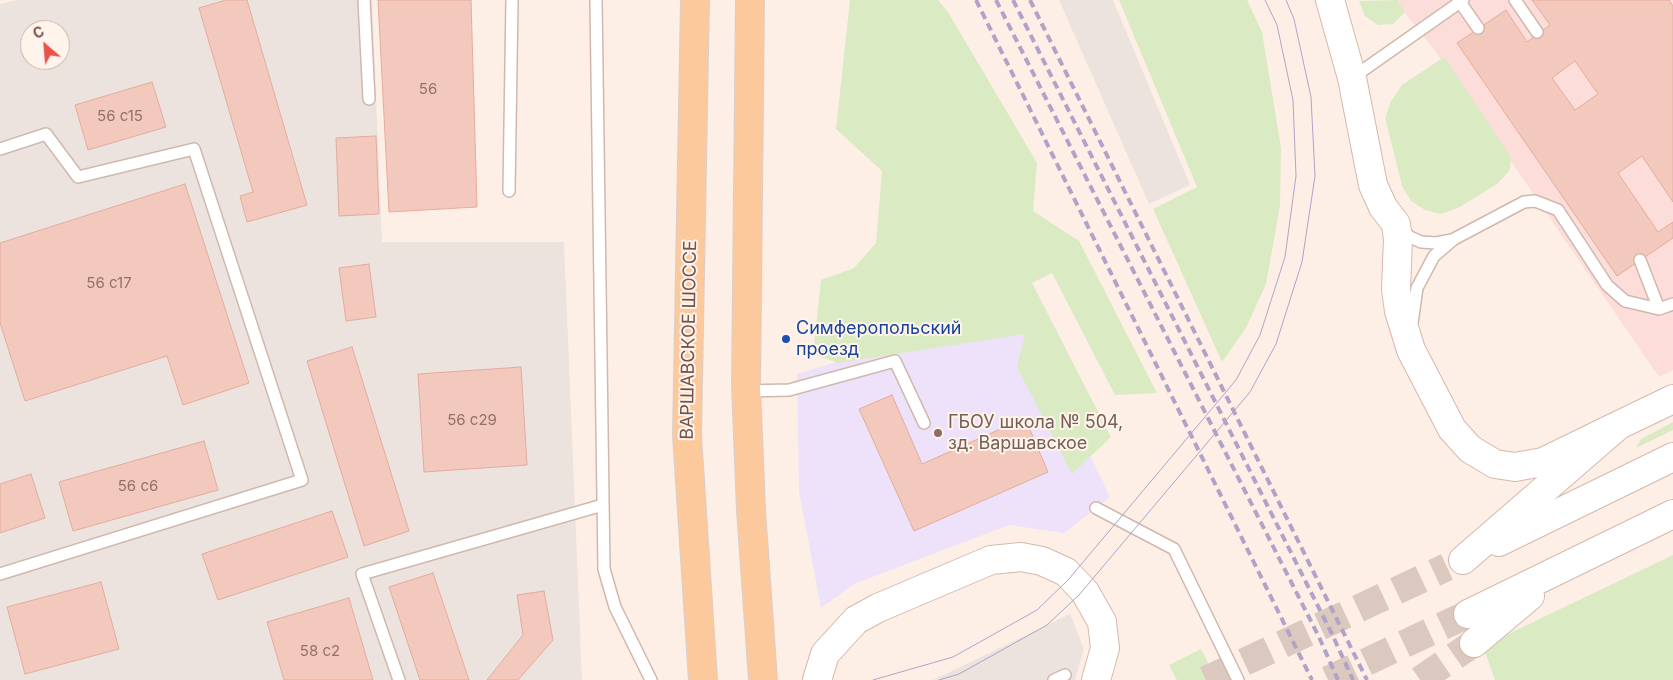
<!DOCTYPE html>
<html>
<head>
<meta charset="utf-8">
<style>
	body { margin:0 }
	#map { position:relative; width:1673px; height:680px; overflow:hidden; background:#fdefe5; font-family:Inter,sans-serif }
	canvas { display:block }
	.north { position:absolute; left:20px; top:20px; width:50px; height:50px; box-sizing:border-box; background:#fff4ec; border:1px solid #c8b3ab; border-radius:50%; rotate:333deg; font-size:14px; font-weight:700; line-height:20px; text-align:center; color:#76524a }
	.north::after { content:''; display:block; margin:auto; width:18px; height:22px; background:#e85249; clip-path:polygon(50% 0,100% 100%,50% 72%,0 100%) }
</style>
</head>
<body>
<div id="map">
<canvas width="1673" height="680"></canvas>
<div class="north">С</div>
</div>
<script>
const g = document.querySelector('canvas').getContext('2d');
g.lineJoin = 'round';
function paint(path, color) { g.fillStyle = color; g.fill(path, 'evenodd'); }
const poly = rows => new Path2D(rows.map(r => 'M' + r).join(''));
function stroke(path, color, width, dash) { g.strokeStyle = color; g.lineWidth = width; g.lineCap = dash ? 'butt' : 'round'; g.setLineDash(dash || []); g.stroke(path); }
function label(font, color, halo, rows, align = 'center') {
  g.font = font + ' Inter,sans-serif'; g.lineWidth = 4; g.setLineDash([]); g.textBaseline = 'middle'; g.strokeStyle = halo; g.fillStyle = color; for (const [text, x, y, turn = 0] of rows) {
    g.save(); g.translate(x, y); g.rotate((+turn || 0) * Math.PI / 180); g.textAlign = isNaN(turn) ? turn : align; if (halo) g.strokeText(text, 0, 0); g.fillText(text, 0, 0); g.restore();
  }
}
const commercial = poly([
	[1395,0,1673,0,1673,370,1659,377,1436,52]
]);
const industrial = poly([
	[18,0,372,0,382,242,564,242,582,680,0,680,0,4],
	[30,30,60,30,60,60,30,60],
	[1059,0,1113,0,1190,185,1149,204],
	[1070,614,1084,649,1075,680,933,680]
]);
const education = poly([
	[1019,306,1110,497,1064,533,1009,525,854,584,821,608,799,491,797,374]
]);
const green = poly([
	[850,0,938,0,948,12,1037,163,1033,211,1079,241,1157,393,1115,395,1052,273,1032,283,1111,437,1072,474,1017,367,1025,334,838,363,813,354,821,280,854,268,876,243,882,171,836,129],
	[1119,0,1247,0,1262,32,1281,148,1280,206,1266,284,1246,328,1222,362,1153,209,1197,187],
	[1397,0,1405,12,1393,24,1378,25,1365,16,1359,1],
	[1444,57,1511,157,1510,170,1497,184,1458,208,1441,214,1425,210,1411,201,1402,186,1385,118,1391,101,1402,85],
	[1673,422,1673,430,1636,448,1641,439],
	[1673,555,1673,680,1495,680,1483,646],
	[1201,649,1217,680,1177,680,1169,665]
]);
const building = poly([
	[226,0,247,0,307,205,247,222,240,196,253,192,199,8,226,0],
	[378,0,471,0,477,207,389,212,378,0],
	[1532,0,1669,0,1673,6,1673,202,1642,156,1618,173,1658,232,1673,222,1673,238,1617,276,1457,43,1506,10,1527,42,1550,25,1532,0],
	[1575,61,1598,94,1575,110,1552,78,1575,61],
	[152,82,166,127,88,150,75,105,152,82],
	[376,136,379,214,339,216,336,138,376,136],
	[185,184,249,383,183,405,167,356,25,401,0,323,0,243,185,184],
	[369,264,376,317,346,321,339,268,369,264],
	[352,347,409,531,364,546,307,361,352,347],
	[521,367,527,465,424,472,418,374,521,367],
	[892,395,922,464,1025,418,1048,472,914,531,859,409,892,395],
	[204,441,218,490,73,531,59,482,204,441],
	[31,474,45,518,0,533,0,484,31,474],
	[332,511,348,557,218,600,202,554,332,511],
	[433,573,469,680,420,680,389,587,433,573],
	[101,582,119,649,25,674,7,607,101,582],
	[544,591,553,640,518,680,487,680,523,635,517,595,544,591],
	[349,598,373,680,284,680,267,622,349,598]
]);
const secondaryTunnel = poly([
	[1206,680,1447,567],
	[1328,680,1468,614],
	[1420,680,1474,643]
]);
const lane = poly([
	[364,0,369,99],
	[596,0,604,569,615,607,651,680],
	[1515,0,1537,32],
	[1460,2,1478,28],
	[1352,78,1463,0],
	[0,149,46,134,78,177,194,149,302,480,0,574],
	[509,191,512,0],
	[1400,228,1410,237,1421,242,1436,243,1452,240],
	[1640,260,1659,309],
	[1412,323,1417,288,1434,256,1454,239,1524,202,1535,201,1558,210,1607,285,1625,301,1659,309,1673,304],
	[746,391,789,390,895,361,924,423],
	[1096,508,1174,549,1238,680],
	[399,680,362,574,603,505],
	[1054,680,1065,675]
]);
const secondary = poly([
	[1330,0,1352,78,1373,185,1383,207,1396,224,1398,239,1396,289,1399,311,1411,350,1452,429,1470,449,1495,464,1515,467,1543,462,1619,425],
	[1499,542,1673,457],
	[1463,560,1619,425,1673,399],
	[1468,614,1673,514],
	[1474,643,1530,596],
	[817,680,825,654,856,620,878,608,991,560,1021,557,1042,561,1066,572,1085,592,1102,622,1105,648,1096,680]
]);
const primary = poly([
	[695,0,687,435,703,680],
	[750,0,746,386,751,510,763,680]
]);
const tram = poly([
	[873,680,953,657,1037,610,1068,580,1236,380,1260,335,1285,257,1296,176,1293,100,1277,25,1265,0],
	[939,680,959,674,1047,625,1079,595,1250,392,1276,344,1302,262,1315,176,1311,97,1294,19,1286,0]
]);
const rail = poly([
	[976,0,1312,680],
	[996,0,1319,637,1338,680],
	[1013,0,1332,634,1353,680],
	[1030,0,1367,680]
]);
const markers = [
	[786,339,5,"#1a4fb4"],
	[938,433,5,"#8d6e63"]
];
const numberNames = [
	["56",428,89],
	["56 с15",120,116],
	["56 с17",109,283],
	["56 с29",472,420],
	["56 с6",138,486],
	["58 с2",320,651]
];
const transitNames = [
	["Симферопольский",796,329],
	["проезд",796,350]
];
const streetNames = [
	["ВАРШАВСКОЕ ШОССЕ",689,340,-89]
];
const educationNames = [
	["ГБОУ школа № 504,",948,423],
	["зд. Варшавское",948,444]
];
paint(commercial, '#fdddd9');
paint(industrial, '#ece3df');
paint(education, '#ede2f9');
paint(green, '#daebc3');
paint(building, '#f2c9bc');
stroke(building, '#e5ac9c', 1);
stroke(secondaryTunnel, '#dbc8be', 28, [28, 14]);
stroke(lane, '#d0b8ae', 14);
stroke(secondary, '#d6b8ad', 30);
stroke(primary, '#d9cfcc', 30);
stroke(lane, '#fff', 11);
stroke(secondary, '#fff', 28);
stroke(primary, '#fcc99d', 28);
stroke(tram, '#b0a3c7', 1);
stroke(rail, '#b0a3c7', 4, [8, 5]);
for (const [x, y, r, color] of markers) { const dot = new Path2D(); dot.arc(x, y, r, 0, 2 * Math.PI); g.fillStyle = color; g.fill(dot); stroke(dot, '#fff4ec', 2); }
label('15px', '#957066', null, numberNames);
label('18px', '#164399', '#fff4ec', transitNames, 'left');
label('18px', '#76524a', '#fff4ec', streetNames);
label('18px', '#785e54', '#fff4ec', educationNames, 'left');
</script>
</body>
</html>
